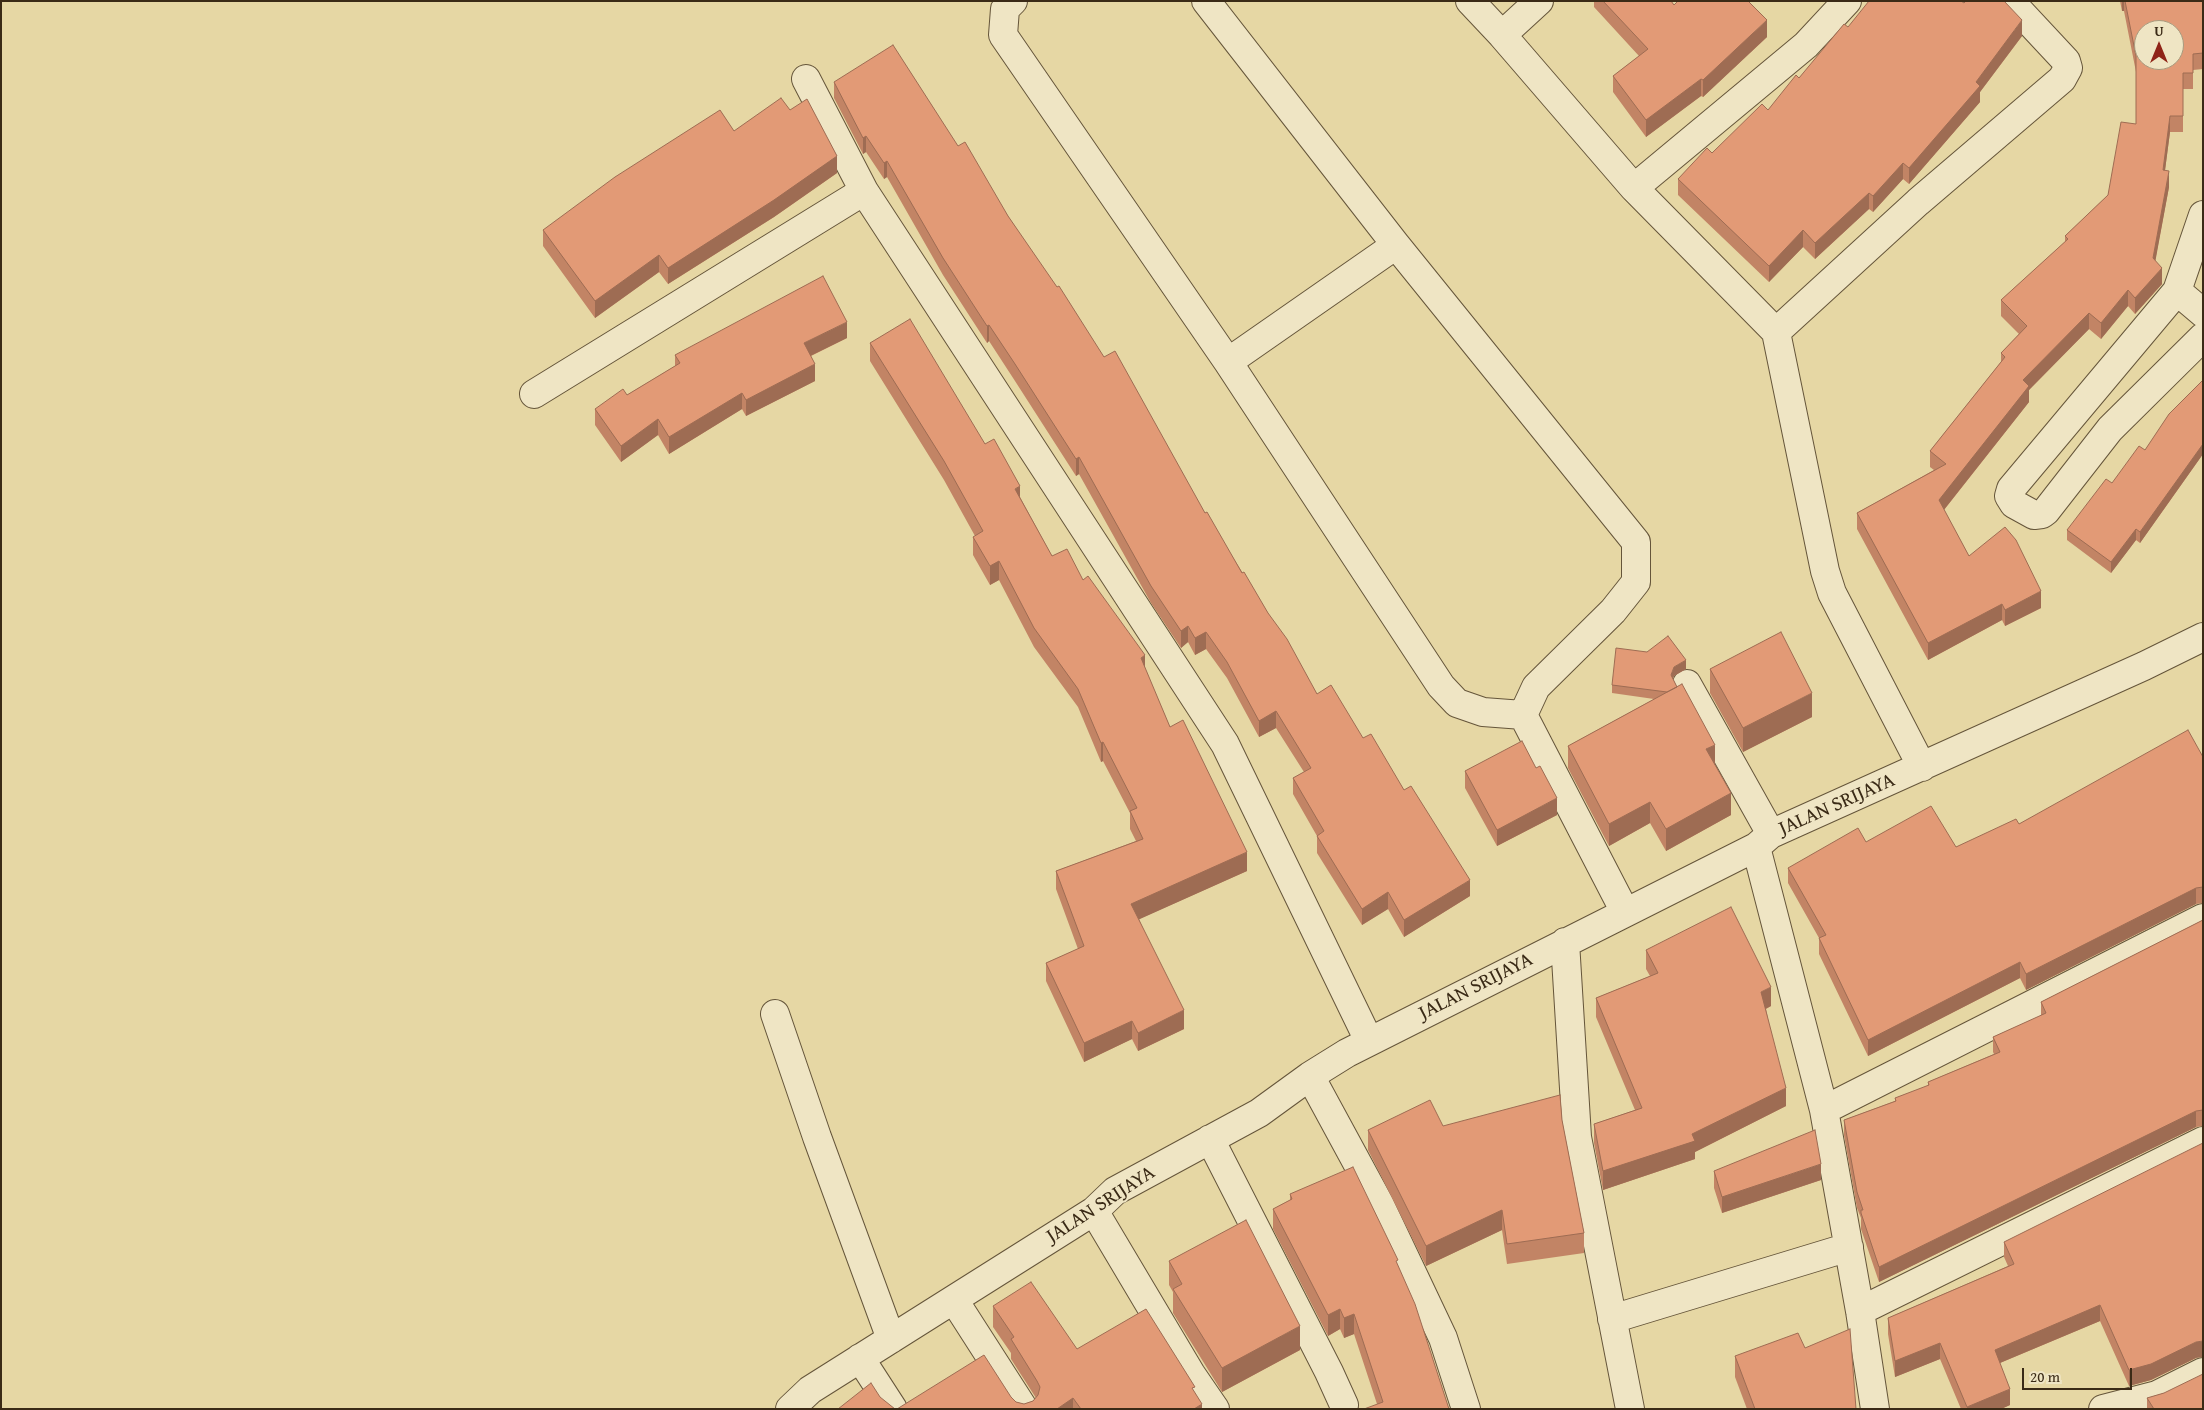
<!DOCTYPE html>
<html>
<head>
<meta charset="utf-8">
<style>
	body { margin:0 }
	#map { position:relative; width:2204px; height:1410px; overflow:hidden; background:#e6d7a4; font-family:"Gentium Book Plus",serif }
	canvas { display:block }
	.frame { position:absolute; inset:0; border:2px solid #3a2a16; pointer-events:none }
	.north { position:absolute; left:2134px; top:20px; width:50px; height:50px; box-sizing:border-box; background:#efe5c4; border:1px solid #a79a7e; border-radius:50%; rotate:0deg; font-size:14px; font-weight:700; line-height:20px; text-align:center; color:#3a2a16 }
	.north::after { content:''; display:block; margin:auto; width:18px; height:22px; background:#8f2418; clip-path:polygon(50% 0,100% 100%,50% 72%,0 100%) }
	.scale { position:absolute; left:2022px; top:1368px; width:110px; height:22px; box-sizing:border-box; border:2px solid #3a2a16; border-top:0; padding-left:6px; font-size:15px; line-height:18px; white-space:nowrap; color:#3a2a16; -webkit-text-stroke:4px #efe5c4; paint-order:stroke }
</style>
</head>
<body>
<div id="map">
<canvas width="2204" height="1410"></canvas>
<div class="frame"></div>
<div class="north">U</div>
<div class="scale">20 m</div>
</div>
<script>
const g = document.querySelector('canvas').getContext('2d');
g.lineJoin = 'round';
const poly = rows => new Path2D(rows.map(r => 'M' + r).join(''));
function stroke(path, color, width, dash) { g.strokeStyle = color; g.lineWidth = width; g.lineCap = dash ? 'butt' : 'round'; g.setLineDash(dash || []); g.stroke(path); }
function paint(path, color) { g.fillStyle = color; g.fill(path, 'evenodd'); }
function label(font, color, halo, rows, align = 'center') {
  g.font = font + ' "Gentium Book Plus",serif'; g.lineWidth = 4; g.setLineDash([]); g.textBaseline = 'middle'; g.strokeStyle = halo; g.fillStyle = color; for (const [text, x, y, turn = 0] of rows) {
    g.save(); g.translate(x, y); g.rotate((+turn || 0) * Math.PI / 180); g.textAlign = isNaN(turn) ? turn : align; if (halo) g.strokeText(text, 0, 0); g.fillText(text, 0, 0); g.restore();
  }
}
const minor = poly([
	[1013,1,1005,9,1003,35,1228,362],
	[1206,1,1396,245],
	[1470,1,1502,35,1634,188,1776,332,1825,571,1832,593,1922,767],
	[1502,35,1539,1],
	[806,79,864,191,1225,744,1369,1041],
	[1634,188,1806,45,1847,1],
	[2203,215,2177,291,2011,489,2009,496,2014,504,2034,515,2042,514,2046,511,2110,429,2203,337],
	[1396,245,1636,542,1636,582,1613,611,1536,687,1523,715,1483,712,1457,703,1441,686,1228,362,1396,245],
	[2177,291,2203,313],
	[1776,332,1918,202,2062,79,2068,68,2066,61,2010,1],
	[534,394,864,191],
	[1687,684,1771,834],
	[1523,715,1625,912],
	[1756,847,1824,1110,1860,1311,1875,1409],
	[1565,942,1577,1137,1630,1409],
	[775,1014,817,1137,891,1339],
	[1310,1076,1380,1205,1443,1338,1466,1409],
	[1824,1110,2203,918],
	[1210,1139,1329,1372,1344,1405],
	[1094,1211,1191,1374,1215,1409],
	[954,1300,1024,1409],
	[1860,1311,2203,1141],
	[1612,1319,1849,1247],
	[860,1358,893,1409],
	[790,1409,810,1390,1094,1211,1115,1191,1259,1113,1310,1076,1347,1053,1756,847,1771,834,2144,666,2203,637],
	[2103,1409,2157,1395,2203,1372]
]);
const wall = poly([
	[1594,1,1671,1,1674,5,1767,37,1703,97,1701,96,1646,137,1613,92,1613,76,1639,56,1594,7],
	[2120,1,2203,1,2203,69,2193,70,2193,89,2183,89,2183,132,2170,132,2165,170,2169,187,2155,261,2162,284,2135,314,2128,306,2101,339,2089,329,2029,390,2029,402,1944,510,1969,556,2041,608,2005,626,2002,620,1928,660,1857,529,1857,513,1934,470,1930,467,1930,451,2001,362,2001,353,2019,334,2001,316,2001,300,2065,242,2065,236,2108,195,2136,124,2136,72,2124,11,2122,11],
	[1964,3,2022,36,1980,92,1980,102,1909,184,1903,179,1873,212,1869,209,1815,259,1803,247,1769,282,1678,195,1678,179,1768,110,1848,27],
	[834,82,958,146,1008,216,1205,513,1268,613,1317,694,1363,738,1404,790,1470,896,1404,937,1388,909,1362,925,1317,853,1317,836,1293,794,1293,778,1304,772,1276,728,1259,737,1227,678,1206,649,1195,655,1188,642,1181,648,1151,603,1079,474,1076,476,1015,381,989,341,987,343,943,275,887,177,884,179,866,152,863,154,834,98],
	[734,131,837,173,774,217,668,284,659,272,595,318,543,246,543,230],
	[847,338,811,356,815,381,746,416,742,409,669,454,658,435,621,462,595,425,595,409,627,395,675,366,675,355],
	[870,343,985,444,1020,497,1052,556,1083,580,1145,669,1170,727,1247,871,1139,919,1184,1029,1138,1051,1132,1039,1084,1062,1046,981,1046,963,1078,949,1056,889,1056,871,1136,841,1130,829,1130,813,1103,761,1101,762,1078,707,1034,647,999,580,990,585,973,555,973,537,975,536,944,480,870,361],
	[2203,380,2203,454,2140,543,2136,540,2111,573,2067,540,2067,530,2145,450],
	[1686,669,1674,676,1673,679,1715,765,1731,815,1666,851,1650,823,1609,846,1568,768,1568,746,1654,699,1612,693,1612,685],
	[1710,669,1812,717,1743,752,1710,693],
	[2203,757,2203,903,2196,904,2026,990,2020,978,1868,1056,1819,954,1819,938,1788,883,1788,868,1866,842,1956,847],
	[1465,771,1557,815,1497,846,1465,788],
	[2203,920,2203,1126,2196,1127,1879,1282,1861,1229,1861,1218,1857,1208,1844,1135,1844,1120,1895,1101,1895,1098,1928,1086,1928,1082,1994,1054,1993,1052,1993,1037,2041,1016,2041,1002],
	[1646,950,1771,1006,1766,1009,1786,1106,1695,1152,1695,1159,1603,1190,1594,1143,1594,1124,1635,1110,1596,1017,1596,998,1650,976,1646,969],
	[1562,1120,1584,1233,1584,1253,1507,1264,1502,1230,1426,1266,1368,1150,1368,1130],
	[1714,1171,1821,1180,1722,1213,1714,1188],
	[1290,1194,1398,1266,1449,1409,1377,1404,1354,1334,1344,1338,1340,1329,1328,1336,1273,1229,1273,1209,1290,1200],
	[2004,1242,2196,1358,2151,1380,2129,1386,2100,1321,2000,1363,2010,1405,2001,1409,1961,1409,1940,1359,1895,1377,1888,1334,1888,1318,2008,1266,2004,1257],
	[1169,1261,1300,1350,1222,1392,1173,1313,1173,1292,1169,1285],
	[993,1306,1077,1349,1195,1393,1202,1409,897,1409,1011,1397,1016,1402,1024,1404,1033,1401,1036,1398,1011,1359,1011,1353,993,1327],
	[1805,1348,1856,1409,1747,1409,1735,1377,1735,1356],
	[2164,1393,2203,1409,2147,1409,2147,1398]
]);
const shadedWall = poly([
	[2122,1,2124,1,2124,11,2122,11],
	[1767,20,1767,37,1703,97,1703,80],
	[2022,20,2022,36,1980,92,1980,102,1909,184,1909,168,1976,82],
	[1701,79,1701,96,1646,137,1646,120],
	[2170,116,2170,132,2163,186,2163,170],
	[866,136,866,152,863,154,863,138],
	[837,156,837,173,774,217,668,284,668,268],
	[887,161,887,177,884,179,884,163],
	[1903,163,1903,179,1873,212,1873,196],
	[2169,171,2169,187,2153,274,2153,258],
	[1869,193,1869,209,1815,259,1815,243],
	[1803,230,1803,247,1769,282,1769,266],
	[659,255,659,272,595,318,595,301],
	[2162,268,2162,284,2135,314,2135,298],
	[2128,290,2128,306,2101,339,2101,323],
	[2089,313,2089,329,2029,390,2029,402,1939,516,1939,500,2023,380],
	[847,322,847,338,804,359,804,343],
	[989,325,989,341,987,343,987,326],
	[815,364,815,381,746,416,746,400],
	[742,393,742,409,669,454,669,437],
	[658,419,658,435,621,462,621,446],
	[2203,444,2203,454,2140,543,2140,532],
	[1079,457,1079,474,1076,476,1076,459],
	[1020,486,1020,505,1015,489],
	[2136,529,2136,540,2111,573,2111,562],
	[999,561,999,580,990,585,990,566],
	[2041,591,2041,608,2005,626,2005,610],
	[2002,604,2002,620,1928,660,1928,643],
	[1188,626,1188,642,1181,648,1181,631],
	[1206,632,1206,649,1195,655,1195,638],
	[1145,655,1145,673,1141,658],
	[1686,660,1686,669,1674,676,1671,683,1671,675,1674,667],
	[1812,693,1812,717,1743,752,1743,728],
	[1276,711,1276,728,1259,737,1259,721],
	[1103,742,1103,761,1101,762,1101,743],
	[1715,745,1715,766,1706,749],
	[1731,793,1731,815,1666,851,1666,829],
	[1557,798,1557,815,1497,846,1497,830],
	[1650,802,1650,823,1609,846,1609,824],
	[1247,852,1247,871,1131,923,1131,904],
	[1470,880,1470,896,1404,937,1404,920],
	[2196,888,2196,904,2026,990,2026,974],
	[1388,892,1388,909,1362,925,1362,909],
	[2020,962,2020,978,1868,1056,1868,1040],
	[1771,987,1771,1006,1761,1011,1761,992],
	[1184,1010,1184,1029,1138,1051,1138,1033],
	[1132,1021,1132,1039,1084,1062,1084,1043],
	[1786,1088,1786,1106,1695,1152,1695,1159,1603,1190,1603,1171,1692,1134],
	[2196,1111,2196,1127,1879,1282,1879,1267],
	[1821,1164,1821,1180,1722,1213,1722,1197],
	[1502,1210,1502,1230,1426,1266,1426,1246],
	[2100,1305,2100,1321,1995,1365,1995,1350],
	[1340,1309,1340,1329,1328,1336,1328,1315],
	[1354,1314,1354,1334,1344,1338,1344,1318],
	[1300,1326,1300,1350,1222,1392,1222,1368],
	[2203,1341,2203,1357,2196,1358,2151,1380,2129,1386,2129,1370,2196,1342],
	[1940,1343,1940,1359,1895,1377,1895,1361],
	[2010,1389,2010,1405,2001,1409,1967,1409,1967,1407],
	[1073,1398,1073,1409,1057,1409],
	[1202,1404,1202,1409,1194,1409]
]);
const building = poly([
	[1603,1,1671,1,1674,5,1678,1,1748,1,1767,20,1703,80,1701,79,1646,120,1613,76,1648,49,1603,1],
	[1869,1,1961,1,1964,3,1966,1,2004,1,2022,20,1976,82,1980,86,1909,168,1903,163,1873,196,1869,193,1815,243,1803,230,1769,266,1678,179,1707,148,1712,153,1762,104,1768,110,1796,75,1799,78,1844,24,1848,27,1869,1],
	[2125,1,2203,1,2203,53,2193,54,2193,73,2183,73,2183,116,2170,116,2163,170,2169,171,2153,258,2162,268,2135,298,2128,290,2101,323,2089,313,2023,380,2029,386,1939,500,1969,556,2005,527,2016,540,2041,591,2005,610,2002,604,1928,643,1857,513,1946,464,1930,451,2005,357,2001,353,2027,326,2001,300,2068,239,2065,236,2108,195,2121,122,2136,124,2136,56,2125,1],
	[2144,30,2174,30,2174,60,2144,60,2144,30],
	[893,45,958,146,965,142,1008,216,1057,287,1059,286,1104,357,1115,351,1205,513,1207,512,1242,573,1244,572,1268,613,1287,639,1317,694,1331,685,1363,738,1371,734,1404,790,1411,786,1470,880,1404,920,1388,892,1362,909,1317,836,1324,831,1293,778,1311,768,1276,711,1259,721,1227,662,1206,632,1195,638,1188,626,1181,631,1151,586,1079,457,1076,459,1015,364,989,325,987,326,943,258,887,161,884,163,866,136,863,138,834,82,893,45],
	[781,98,790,110,807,99,837,156,774,200,668,268,659,255,595,301,543,230,615,177,720,110,734,131,781,98],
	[823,276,847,322,804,343,815,364,746,400,742,393,669,437,658,419,621,446,595,409,623,389,627,395,680,363,675,355,823,276],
	[910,319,985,444,994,439,1020,486,1015,489,1052,556,1067,549,1083,580,1088,576,1145,655,1141,658,1170,727,1183,720,1247,852,1131,904,1184,1010,1138,1033,1132,1021,1084,1043,1046,963,1084,946,1056,871,1143,839,1130,811,1137,808,1103,742,1101,743,1078,689,1034,628,999,561,990,566,973,537,983,531,944,461,870,343,910,319],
	[2203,380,2203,444,2140,532,2136,529,2111,562,2067,530,2106,479,2112,483,2139,446,2145,450,2169,414,2203,380],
	[1781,632,1812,693,1743,728,1710,669,1781,632],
	[1668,636,1686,660,1674,667,1671,675,1677,687,1667,692,1612,685,1616,648,1647,652,1668,636],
	[1682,684,1715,745,1706,749,1731,793,1666,829,1650,802,1609,824,1568,746,1682,684],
	[2188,730,2203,757,2203,887,2196,888,2026,974,2020,962,1868,1040,1819,938,1826,935,1788,868,1858,828,1866,842,1931,806,1956,847,2016,819,2019,824,2188,730],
	[1522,741,1536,768,1540,766,1557,798,1497,830,1465,771,1522,741],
	[1731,907,1771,987,1761,992,1786,1088,1692,1134,1695,1141,1603,1171,1594,1124,1642,1108,1596,998,1658,973,1646,950,1731,907],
	[2203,920,2203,1110,2196,1111,1879,1267,1861,1213,1861,1210,1863,1210,1857,1192,1844,1120,1896,1101,1895,1098,1929,1085,1928,1082,2000,1052,1993,1037,2046,1013,2041,1002,2203,920],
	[1560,1095,1562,1120,1584,1233,1507,1244,1502,1210,1426,1246,1368,1130,1430,1100,1443,1126,1560,1095],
	[1815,1130,1821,1164,1722,1197,1714,1171,1815,1130],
	[2203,1143,2203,1341,2196,1342,2151,1364,2129,1370,2100,1305,1995,1350,2010,1389,1967,1407,1940,1343,1895,1361,1888,1318,2014,1264,2004,1242,2203,1143],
	[1353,1167,1398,1260,1396,1261,1415,1304,1449,1409,1364,1409,1383,1402,1354,1314,1344,1318,1340,1309,1328,1315,1273,1209,1292,1199,1290,1194,1353,1167],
	[1246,1220,1300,1326,1222,1368,1173,1289,1182,1284,1169,1261,1246,1220],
	[1031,1282,1077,1349,1146,1309,1195,1387,1192,1388,1202,1404,1194,1409,1081,1409,1073,1398,1057,1409,897,1409,984,1355,1011,1397,1016,1402,1024,1404,1033,1401,1038,1395,1040,1387,1037,1381,1011,1339,1014,1337,993,1306,1031,1282],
	[1850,1329,1856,1409,1755,1409,1735,1356,1798,1333,1805,1348,1850,1329],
	[2203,1374,2203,1409,2154,1409,2147,1398,2164,1393,2203,1374],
	[871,1383,880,1397,895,1409,838,1409,871,1383]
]);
const streetNames = [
	["JALAN SRIJAYA",1837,805,-24],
	["JALAN SRIJAYA",1476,987,-27],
	["JALAN SRIJAYA",1101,1205,-33]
];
stroke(minor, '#65553a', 30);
stroke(minor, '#efe5c4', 28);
paint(wall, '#c28465');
paint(shadedWall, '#9e6c53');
paint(building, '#e29a76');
stroke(building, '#9e6c53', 1);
label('20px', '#3a2a16', '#efe5c4', streetNames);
</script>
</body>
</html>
